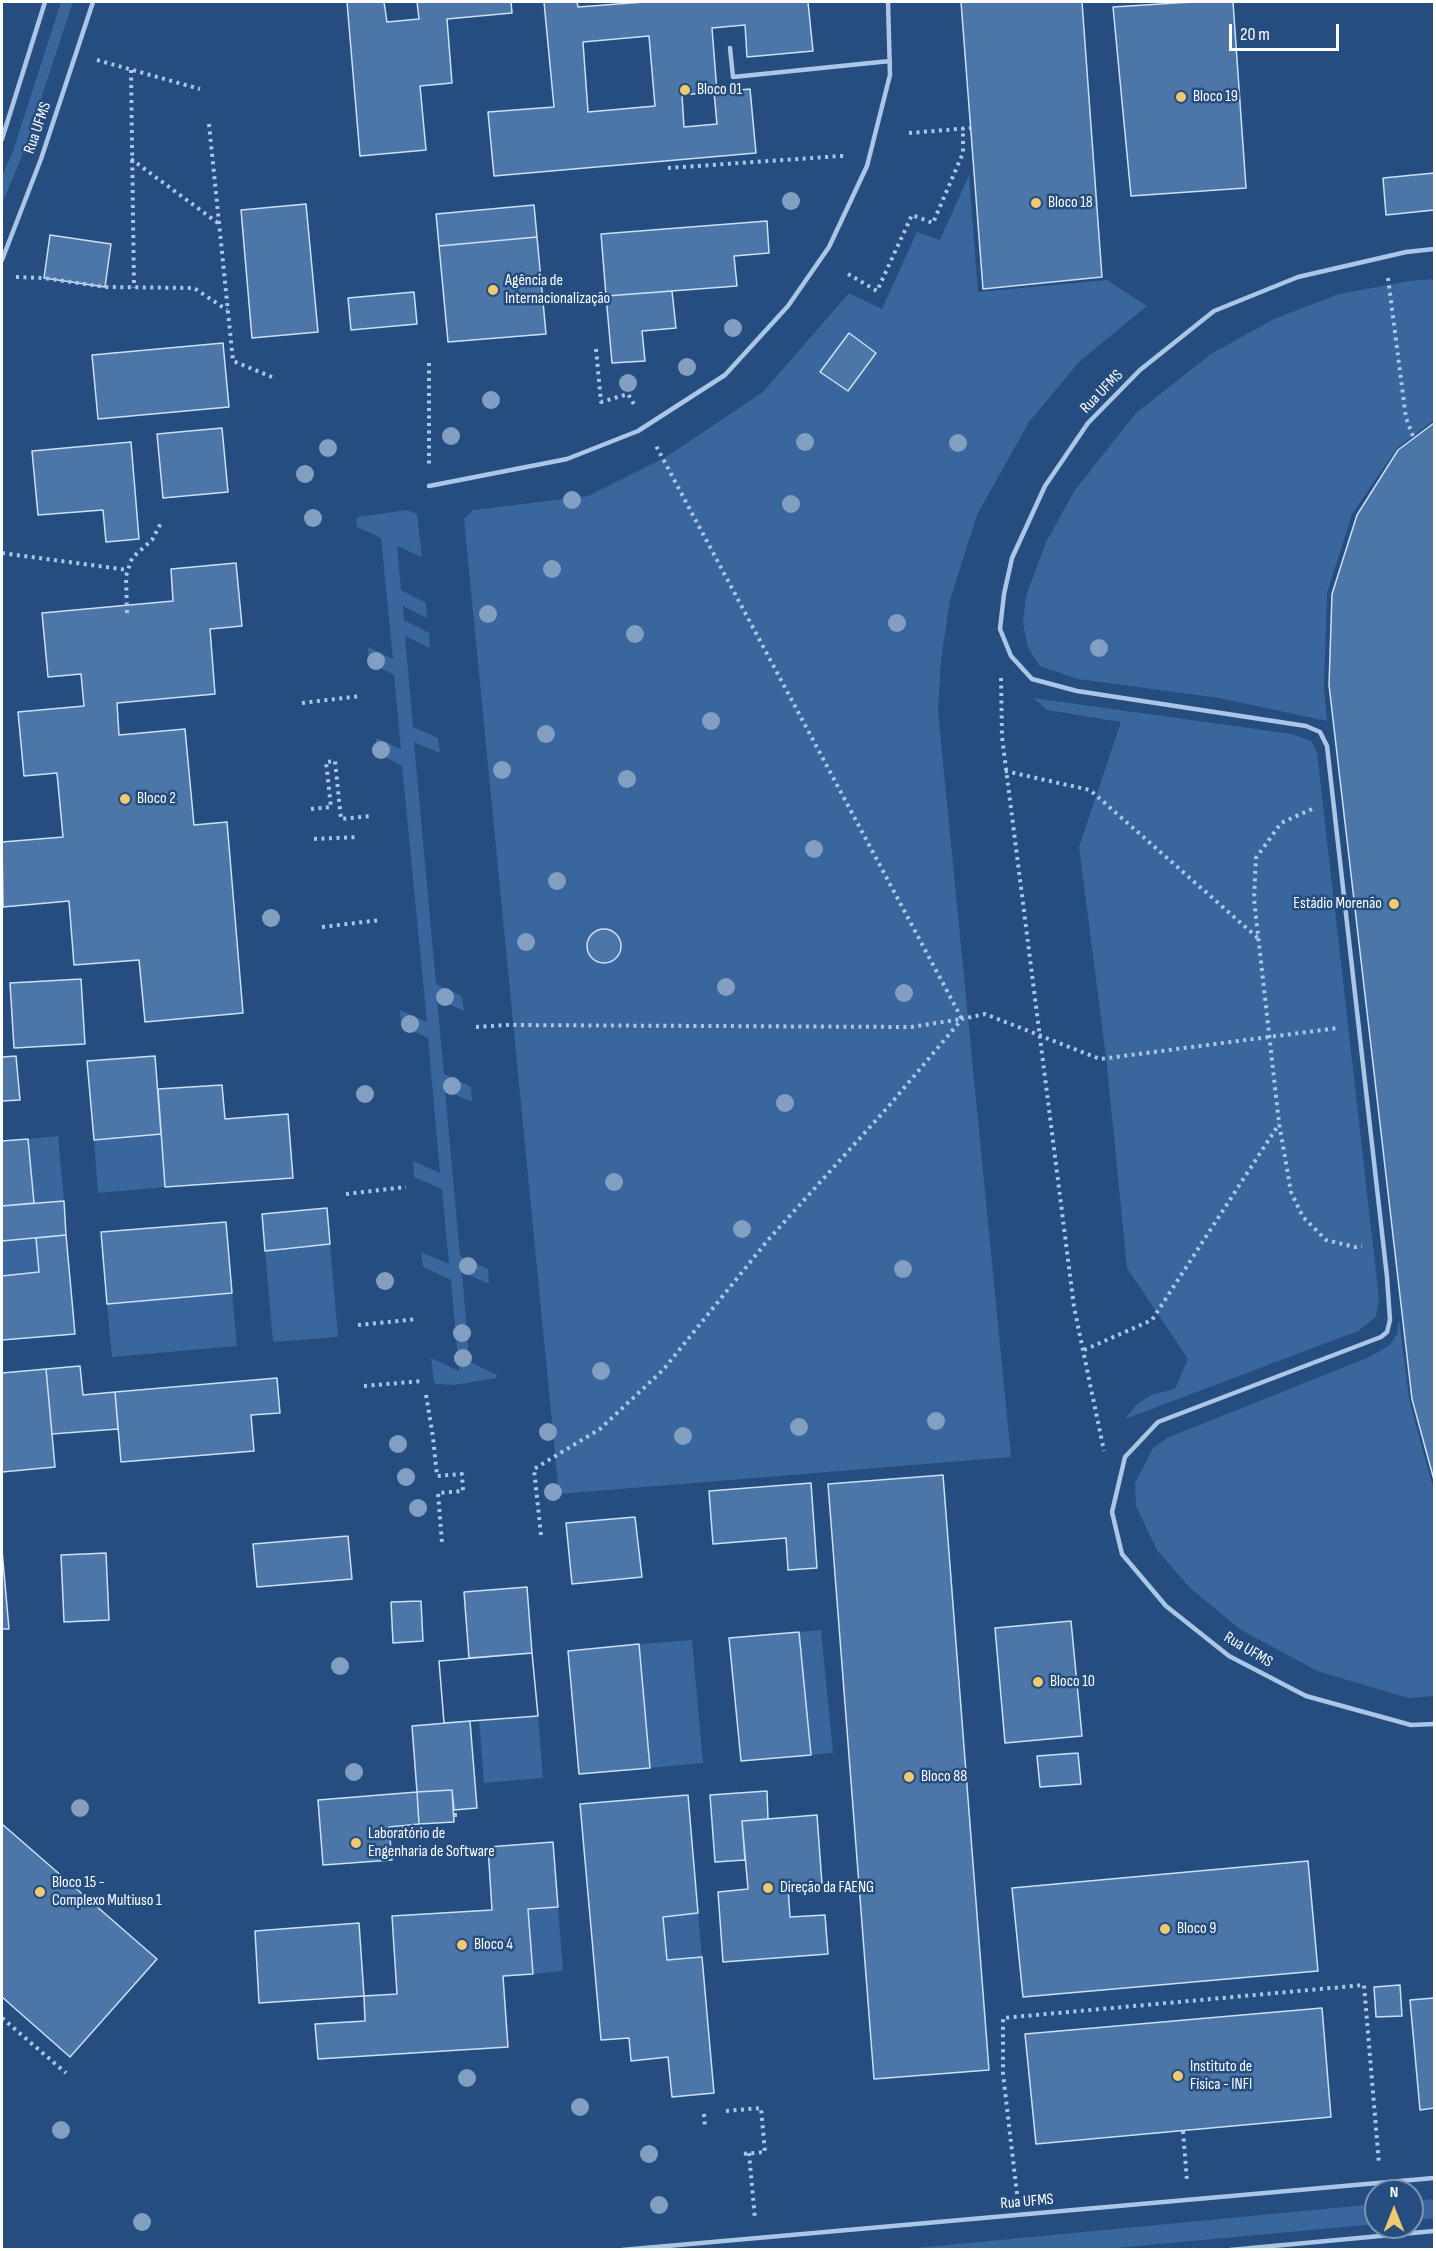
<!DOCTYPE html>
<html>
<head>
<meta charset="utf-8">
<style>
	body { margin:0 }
	#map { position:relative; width:1436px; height:2251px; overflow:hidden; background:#254d7f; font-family:"Sofia Sans Condensed",sans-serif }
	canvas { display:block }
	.frame { position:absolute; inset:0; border:3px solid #fff; pointer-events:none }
	.north { position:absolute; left:1364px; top:2179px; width:60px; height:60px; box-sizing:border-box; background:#254d7f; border:2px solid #7c94b2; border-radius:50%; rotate:0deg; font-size:16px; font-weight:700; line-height:24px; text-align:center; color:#fff }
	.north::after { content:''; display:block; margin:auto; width:21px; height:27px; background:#f0ca6f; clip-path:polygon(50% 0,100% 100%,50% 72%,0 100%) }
	.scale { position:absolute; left:1229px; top:24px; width:110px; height:27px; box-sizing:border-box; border:3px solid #fff; border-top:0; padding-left:8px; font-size:18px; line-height:21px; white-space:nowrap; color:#fff; -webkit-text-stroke:4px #254d7f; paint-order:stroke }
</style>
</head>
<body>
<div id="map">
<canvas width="1436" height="2251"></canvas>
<div class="frame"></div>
<div class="north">N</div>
<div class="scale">20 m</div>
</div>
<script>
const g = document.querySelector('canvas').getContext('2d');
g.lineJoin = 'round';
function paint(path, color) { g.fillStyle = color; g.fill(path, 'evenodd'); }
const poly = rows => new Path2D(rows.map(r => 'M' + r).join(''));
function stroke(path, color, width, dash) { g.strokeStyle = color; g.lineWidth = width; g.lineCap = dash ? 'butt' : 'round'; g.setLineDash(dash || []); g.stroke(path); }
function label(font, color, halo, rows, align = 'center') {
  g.font = font + ' "Sofia Sans Condensed",sans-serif'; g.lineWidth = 5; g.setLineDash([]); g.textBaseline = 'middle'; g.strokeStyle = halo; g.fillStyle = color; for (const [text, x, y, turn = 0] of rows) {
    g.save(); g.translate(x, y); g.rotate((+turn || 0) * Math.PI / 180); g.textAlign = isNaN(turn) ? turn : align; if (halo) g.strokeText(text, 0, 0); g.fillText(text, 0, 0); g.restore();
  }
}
const green = poly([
	[61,2,73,2,22,156,2,204,2,176,13,151],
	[969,175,978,292,1107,280,1147,306,1079,362,1029,422,977,515,950,600,941,660,938,711,1011,1457,559,1494,464,519,473,510,588,496,666,457,763,392,849,293,882,309,917,232,940,240],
	[1434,279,1434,420,1397,448,1352,514,1327,593,1324,686,1327,721,1219,698,1078,679,1040,666,1028,648,1023,623,1026,596,1046,542,1075,490,1136,413,1211,354,1274,319,1339,294,1410,281],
	[407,510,417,514,422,557,397,546,401,590,426,603,427,618,403,606,404,620,429,633,430,648,405,636,413,727,438,738,440,753,414,742,436,984,462,996,464,1011,437,999,444,1074,471,1087,472,1102,445,1090,460,1256,488,1269,489,1284,462,1272,468,1346,470,1362,497,1375,496,1378,455,1385,437,1384,434,1382,431,1358,459,1371,451,1280,423,1267,421,1252,449,1264,442,1189,414,1177,413,1161,440,1173,428,1038,401,1025,400,1010,427,1022,402,766,377,753,376,738,401,749,394,675,369,662,368,647,393,659,381,538,357,527,356,519,359,517],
	[1033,698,1292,734,1311,741,1317,752,1379,1298,1376,1317,1358,1331,1125,1419,1137,1404,1151,1395,1175,1389,1188,1359,1127,1268,1106,1057,1079,847,1121,722,1047,710],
	[161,1134,165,1187,98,1193,94,1140],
	[58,1136,64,1201,34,1203,28,1139],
	[36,1238,39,1272,2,1276,2,1241],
	[330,1244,338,1337,273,1342,265,1251],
	[232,1293,237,1346,112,1357,107,1304],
	[1399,1319,1409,1399,1434,1491,1434,1696,1408,1698,1317,1671,1241,1630,1190,1588,1157,1550,1136,1506,1135,1483,1153,1448,1167,1438,1369,1357,1390,1345,1397,1334],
	[821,1630,833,1753,811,1755,799,1632],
	[692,1640,703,1763,650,1768,639,1644],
	[538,1716,543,1778,484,1783,479,1720],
	[558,1907,563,1971,533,1974,528,1909],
	[698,1913,702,1957,667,1960,663,1917],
	[1434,2199,1434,2218,1412,2221,1412,2201],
	[1376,2204,1376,2224,1106,2249,906,2249]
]);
const building = poly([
	[347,2,384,2,387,22,419,19,417,2,511,2,512,13,447,19,452,83,420,86,426,150,360,156,347,2],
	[544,2,577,2,578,7,644,2,808,2,813,51,747,57,745,25,712,28,717,92,750,89,756,153,494,176,488,112,554,107,544,2],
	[649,36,655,106,588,112,583,42,649,36],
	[714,92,717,124,684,127,682,95,714,92],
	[961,2,1082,2,1102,277,983,289,961,2],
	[1191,2,1233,2,1246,188,1131,196,1113,7,1191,2],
	[1434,173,1434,210,1386,215,1383,178,1434,173],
	[306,204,318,332,252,338,241,210,306,204],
	[534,205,537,237,439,246,436,214,534,205],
	[767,221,769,253,734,256,737,286,606,296,601,234,767,221],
	[50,235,111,244,105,287,44,278,50,235],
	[537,237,546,334,448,342,439,246,537,237],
	[672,291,676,328,642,331,645,361,612,363,606,296,672,291],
	[414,292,417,324,351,330,348,298,414,292],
	[849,333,876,353,848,391,820,372,849,333],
	[223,343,229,407,98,419,92,355,223,343],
	[1434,423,1434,1480,1412,1399,1329,685,1332,594,1357,515,1398,450,1434,423],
	[222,428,228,492,163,498,157,434,222,428],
	[131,442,139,539,106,542,103,510,38,515,32,451,131,442],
	[236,563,242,626,210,629,215,694,117,703,119,735,185,729,194,825,227,822,243,1013,145,1022,139,960,74,965,69,901,3,907,2,842,63,837,57,773,24,776,18,712,84,706,81,674,48,677,42,613,173,601,171,569,236,563],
	'587 946a17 17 0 1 1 34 0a17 17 0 1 1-34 0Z',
	[81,979,85,1044,14,1048,10,983,81,979],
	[16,1056,20,1100,2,1101,2,1057,16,1056],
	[155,1056,161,1134,94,1140,87,1061,155,1056],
	[222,1085,225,1119,288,1114,293,1178,165,1187,158,1089,222,1085],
	[28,1139,34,1203,2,1206,2,1141,28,1139],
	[64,1201,66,1235,2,1241,2,1206,64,1201],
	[327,1208,330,1244,265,1251,262,1214,327,1208],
	[226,1222,232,1293,107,1304,101,1232,226,1222],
	[66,1235,75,1334,2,1340,2,1276,39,1272,36,1238,66,1235],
	[80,1366,83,1395,115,1392,118,1429,52,1434,46,1369,80,1366],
	[46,1369,55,1467,2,1472,2,1373,46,1369],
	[277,1378,280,1413,251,1415,254,1451,121,1462,115,1392,277,1378],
	[943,1475,989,2070,874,2079,828,1484,943,1475],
	[811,1483,817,1568,788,1570,786,1538,713,1544,709,1491,811,1483],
	[635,1517,642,1577,572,1584,566,1523,635,1517],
	[348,1536,352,1579,257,1587,253,1544,348,1536],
	[2,1550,9,1629,2,1629,2,1550],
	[106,1553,109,1620,64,1622,61,1555,106,1553],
	[527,1587,532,1653,469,1658,464,1592,527,1587],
	[421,1601,423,1641,393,1643,391,1602,421,1601],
	[1071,1621,1082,1736,1005,1743,995,1628,1071,1621],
	[799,1632,811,1755,741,1761,729,1638,799,1632],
	[639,1644,650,1768,579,1774,568,1651,639,1644],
	[532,1653,538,1716,444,1723,439,1661,532,1653],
	[532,1653,538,1716,444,1723,439,1661,532,1653],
	[470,1721,477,1808,454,1810,452,1790,417,1792,412,1726,470,1721],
	[1078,1753,1081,1784,1040,1787,1037,1756,1078,1753],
	[452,1790,454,1822,419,1824,417,1792,452,1790],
	[767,1791,768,1819,742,1821,745,1860,715,1862,710,1795,767,1791],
	[417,1792,419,1824,389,1827,392,1860,323,1865,318,1800,417,1792],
	[688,1795,698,1913,663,1917,667,1960,702,1957,714,2093,672,2097,668,2057,631,2061,629,2038,601,2040,580,1804,688,1795],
	[817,1815,822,1884,788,1887,790,1917,825,1915,828,1954,723,1962,718,1892,748,1889,742,1821,817,1815],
	[2,1824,157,1959,70,2057,2,1997,2,1824],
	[553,1842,558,1907,528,1909,533,1974,503,1976,508,2047,318,2059,315,2024,365,2021,364,1996,397,1994,392,1916,492,1910,488,1847,553,1842],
	[1308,1861,1318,1971,1023,1997,1012,1888,1308,1861],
	[359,1923,364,1996,259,2003,255,1931,359,1923],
	[1400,1985,1402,2016,1376,2017,1374,1987,1400,1985],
	[1434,1998,1434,2108,1420,2110,1410,2000,1434,1998],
	[1322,2008,1331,2117,1036,2144,1025,2034,1322,2008]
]);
const path = poly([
	[97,60,200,89],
	[131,70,134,288],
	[209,124,233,361,272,377],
	[909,133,970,128],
	[131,159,218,223],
	[668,168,841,156,847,158],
	[848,274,877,291,912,215,933,223,963,153,963,128],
	[16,277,44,278,105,287,194,288,227,310],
	[1388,278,1406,418,1414,439],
	[596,349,601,402,628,394,636,408],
	[429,363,429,464],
	[2,553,128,570],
	[127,613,126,576,132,558,152,540,162,521],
	[1001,678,1002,737,1074,1307,1104,1451],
	[302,703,361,696],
	[1005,771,1090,790,1259,939],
	[311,809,331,807,326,762,335,761,341,819,372,816],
	[1312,809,1281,823,1256,858,1254,899,1279,1123,1291,1192,1303,1217,1326,1240,1355,1247,1362,1246],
	[314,839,359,837],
	[322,927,381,920],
	[476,1027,507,1025,911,1027,962,1019,655,444],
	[346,1194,406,1187],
	[358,1325,417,1319],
	[1084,1350,1152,1320,1279,1124],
	[364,1386,423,1381],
	[426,1395,433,1437,437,1476,462,1474,463,1491,438,1493,442,1543],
	[541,1535,534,1469,600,1429,663,1370,768,1240,888,1107,962,1019,985,1014,1100,1059,1338,1028],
	[454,1815,458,1815],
	[404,1826,404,1830],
	[2,2018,66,2073],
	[726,2111,761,2108,765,2152,741,2154],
	[704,2114,705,2127],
	[1183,2131,1187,2181],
	[749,2153,755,2219],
	[1017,2194,1003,2074,1003,2018,1364,1985,1379,2164]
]);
const service = poly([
	[730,48,733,77,890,61],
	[2,139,45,2],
	[1434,249,1406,252,1298,277,1214,311,1140,370,1088,423,1045,486,1012,558,1004,594,1000,629,1011,656,1032,679,1077,691,1306,726,1320,732,1327,746,1387,1277,1390,1320,1387,1332,1381,1337,1158,1422,1125,1457,1112,1512,1122,1554,1166,1606,1229,1656,1306,1696,1411,1725,1434,1724],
	[2,260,41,159,93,2],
	[429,486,567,459,638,431,725,375,788,306,829,247,867,166,890,75,888,2],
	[622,2250,1434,2178],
	[1230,2250,1434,2231]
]);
const trees = [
	[791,201],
	[733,328],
	[687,367],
	[628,383],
	[491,400],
	[451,436],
	[805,442],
	[958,443],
	[328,448],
	[305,474],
	[572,500],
	[791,504],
	[313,518],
	[552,569],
	[488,614],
	[897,623],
	[635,634],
	[1099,648],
	[376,661],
	[711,721],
	[546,734],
	[381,750],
	[502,770],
	[627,779],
	[814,849],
	[557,881],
	[271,918],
	[526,942],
	[726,987],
	[904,993],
	[445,997],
	[410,1024],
	[452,1086],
	[365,1094],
	[785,1103],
	[614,1182],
	[742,1229],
	[468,1266],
	[903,1269],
	[385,1281],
	[462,1333],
	[463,1358],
	[601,1371],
	[936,1421],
	[799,1427],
	[548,1432],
	[683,1436],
	[398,1444],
	[406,1477],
	[553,1492],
	[418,1508],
	[340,1666],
	[354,1772],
	[80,1808],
	[467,2078],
	[580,2107],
	[61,2130],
	[649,2154],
	[659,2205],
	[142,2222]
];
const markers = [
	[685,90,6,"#f0ca6f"],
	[1181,97,6,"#f0ca6f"],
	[1036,203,6,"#f0ca6f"],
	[493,290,6,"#f0ca6f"],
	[125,799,6,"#f0ca6f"],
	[1394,904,6,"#f0ca6f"],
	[1038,1682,6,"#f0ca6f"],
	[909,1777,6,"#f0ca6f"],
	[356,1843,6,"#f0ca6f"],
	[768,1888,6,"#f0ca6f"],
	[40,1892,6,"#f0ca6f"],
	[1165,1929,6,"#f0ca6f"],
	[462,1945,6,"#f0ca6f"],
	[1178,2076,6,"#f0ca6f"]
];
const poiNames = [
	["Bloco 01",697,90],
	["Bloco 19",1193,97],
	["Bloco 18",1048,203],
	["Agência de",505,281],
	["Internacionalização",505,299],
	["Bloco 2",137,799],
	["Estádio Morenão",1382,904,"right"],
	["Bloco 10",1050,1682],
	["Bloco 88",921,1777],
	["Laboratório de",368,1834],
	["Engenharia de Software",368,1852],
	["Bloco 15 -",52,1883],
	["Complexo Multiuso 1",52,1901],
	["Direção da FAENG",780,1888],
	["Bloco 9",1177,1929],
	["Bloco 4",474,1945],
	["Instituto de",1190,2067],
	["Física - INFI",1190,2085]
];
const streetNames = [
	["Rua UFMS",38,128,-71],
	["Rua UFMS",1102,392,-46],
	["Rua UFMS",1248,1650,31],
	["Rua UFMS",1027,2202,-5]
];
paint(green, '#39669c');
paint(building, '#4d76a8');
stroke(building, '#cee0f5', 1.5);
stroke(path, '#abc6e6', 4, [3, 4.5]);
stroke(service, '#abc6e6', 4.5);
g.fillStyle = '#829ec0';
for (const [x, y] of trees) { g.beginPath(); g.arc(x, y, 9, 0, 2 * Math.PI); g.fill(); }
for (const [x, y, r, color] of markers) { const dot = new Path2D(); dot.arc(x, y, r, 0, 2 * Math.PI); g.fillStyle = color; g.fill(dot); stroke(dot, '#254d7f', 2); }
label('16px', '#fff', '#254d7f', poiNames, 'left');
label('16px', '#fff', '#254d7f', streetNames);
</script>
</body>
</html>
